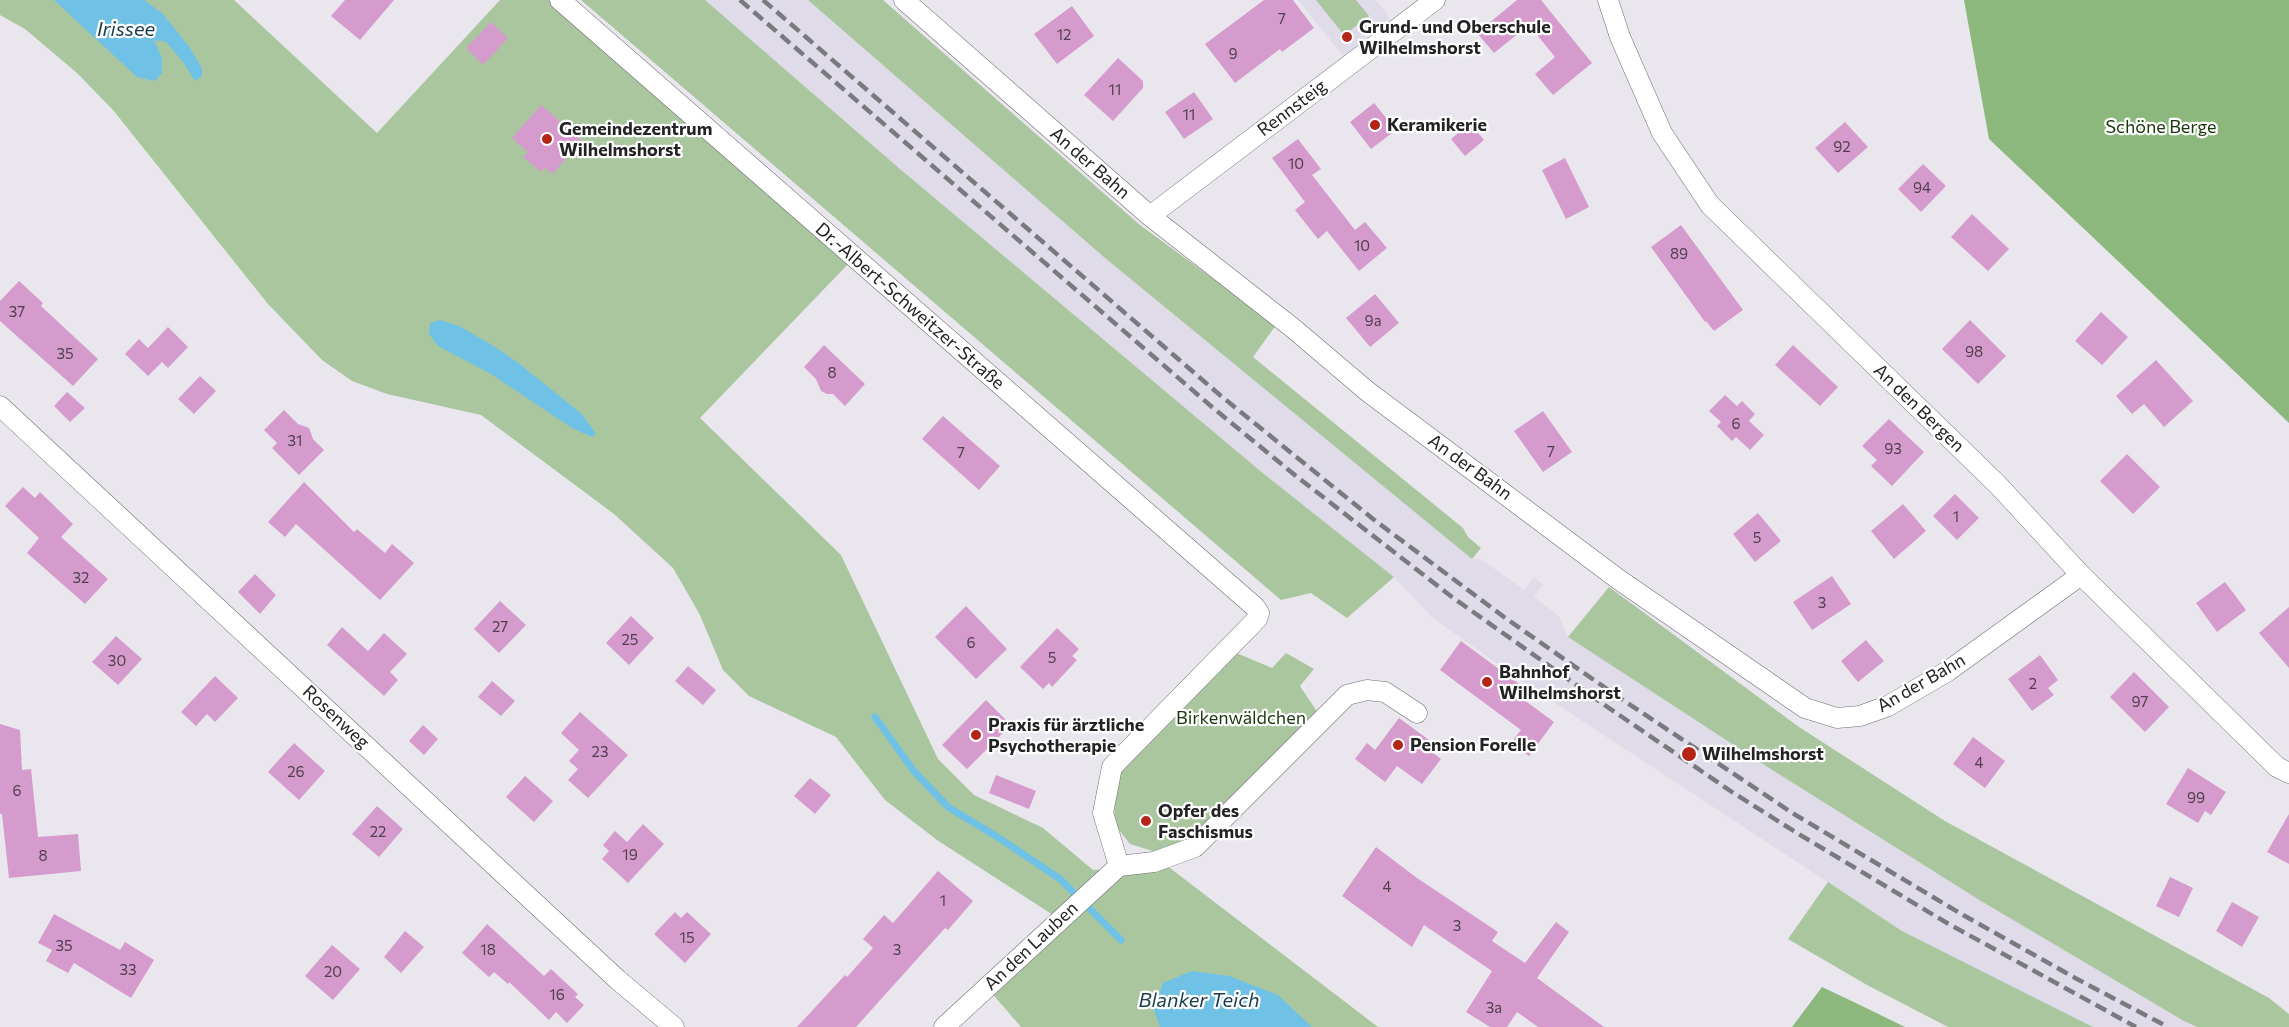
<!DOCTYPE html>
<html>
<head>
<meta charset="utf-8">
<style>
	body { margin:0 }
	canvas { display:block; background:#e9e7ed }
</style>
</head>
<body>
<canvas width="2289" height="1027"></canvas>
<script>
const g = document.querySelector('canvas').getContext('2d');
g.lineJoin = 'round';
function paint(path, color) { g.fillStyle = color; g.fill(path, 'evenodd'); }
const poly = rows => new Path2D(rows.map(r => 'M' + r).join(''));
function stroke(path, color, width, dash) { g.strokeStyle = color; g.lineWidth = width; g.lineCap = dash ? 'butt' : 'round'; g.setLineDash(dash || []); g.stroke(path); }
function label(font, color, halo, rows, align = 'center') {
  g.font = font + ' Commissioner,sans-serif'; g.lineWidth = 4.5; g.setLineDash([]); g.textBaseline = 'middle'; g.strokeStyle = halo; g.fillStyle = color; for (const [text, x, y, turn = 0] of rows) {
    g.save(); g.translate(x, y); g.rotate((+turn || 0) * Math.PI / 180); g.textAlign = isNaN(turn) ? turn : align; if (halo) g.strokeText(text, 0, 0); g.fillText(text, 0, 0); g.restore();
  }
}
const built = poly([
	[705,0,808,0,1105,258,1472,559,1481,559,1524,590,1534,577,1543,584,1534,597,1559,616,1568,637,1766,766,1981,901,2197,1027,2093,1027,1902,931,1526,684,1433,618,1394,577,1264,474,900,169],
	[1298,0,1376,0,1390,18,1343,56]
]);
const green = poly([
	[0,0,234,0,377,133,500,0,549,0,851,261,700,418,841,555,938,759,974,795,1043,828,1093,870,1166,865,1378,1027,1021,1027,989,990,1067,924,937,840,885,800,836,737,749,696,723,670,700,615,673,568,614,514,481,415,387,394,352,381,322,360,268,304,113,110,77,73,25,29,0,15],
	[581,0,705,0,900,169,1264,474,1394,577,1347,618,1311,593,1281,600],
	[808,0,883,0,1140,225,1276,325,1253,357,1463,528,1468,537,1481,548,1472,559,1105,258],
	[1316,0,1356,0,1369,16,1344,35],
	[1609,587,1799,727,1945,821,2269,998,2289,1014,2289,1027,2197,1027,2184,1021,1981,901,1766,766,1568,637],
	[1227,649,1272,668,1286,653,1314,669,1300,686,1322,719,1193,840,1159,853,1130,844,1115,825,1112,767],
	[1828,882,1902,931,2093,1027,1948,1027,1867,985,1788,939]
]);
const forest = poly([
	[1964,0,2289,0,2289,423,1989,139],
	[1822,987,1860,1005,1905,1027,1792,1027]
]);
const water = poly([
	[54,0,144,0,163,14,190,48,202,68,202,76,195,81,183,62,166,42,154,40,162,58,162,73,155,81,137,77],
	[440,320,459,326,492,345,517,362,582,414,596,434,592,437,572,428,491,374,438,346,429,334,430,323],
	[1192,971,1229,976,1278,995,1312,1027,1160,1027,1154,1010,1163,983]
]);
const stream = poly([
	[875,717,913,770,948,807,999,838,1060,879,1121,940]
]);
const building = poly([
	[345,0,394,0,360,40,331,16],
	[1264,0,1293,0,1314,28,1282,52,1280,49,1235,83,1205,44],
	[1517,0,1541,0,1592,63,1553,95,1535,74,1555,57,1529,25,1494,53,1477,33],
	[1072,6,1094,36,1057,64,1034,34],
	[491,22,508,38,483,65,466,48],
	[1118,58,1143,81,1143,88,1113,121,1084,95],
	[1194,92,1213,119,1184,139,1165,112],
	[1374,103,1396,130,1371,149,1350,122],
	[541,105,581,140,553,174,545,168,541,172,523,157,528,152,512,138],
	[1845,122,1868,147,1838,173,1815,148],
	[1470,123,1484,140,1465,156,1451,139],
	[1298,139,1321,169,1312,175,1355,230,1365,222,1387,248,1359,271,1327,231,1318,239,1295,210,1305,202,1272,158],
	[1565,158,1589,207,1566,219,1542,170],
	[1923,164,1946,186,1921,212,1898,189],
	[1972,214,2009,249,1988,271,1951,237],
	[1681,225,1743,310,1714,331,1706,321,1705,322,1651,247],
	[19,281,43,303,41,306,98,359,73,386,0,321,0,301],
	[1375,294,1399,323,1370,347,1346,318],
	[2101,312,2128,337,2102,365,2075,341],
	[1970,320,2006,356,1978,384,1942,349],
	[168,327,188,347,168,368,162,362,148,376,125,354,139,339,148,348],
	[824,345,865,384,845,406,833,394,827,394,821,391,816,379,804,367],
	[1793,345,1838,387,1820,406,1775,365],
	[2156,360,2193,401,2164,427,2144,404,2132,414,2116,396],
	[200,376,216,391,194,414,178,399],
	[67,392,85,408,70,422,54,406],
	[1725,395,1737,406,1742,401,1755,414,1749,421,1764,435,1750,450,1736,437,1732,441,1717,426,1721,422,1709,411],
	[284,410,298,424,309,428,313,439,324,450,299,475,272,448,277,443,264,430],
	[1543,411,1572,452,1543,472,1514,431],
	[943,416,1000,466,979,490,922,439],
	[1889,419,1924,452,1892,486,1871,466,1877,460,1862,446],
	[2127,454,2160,487,2133,514,2100,481],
	[304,482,354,532,357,529,385,553,392,544,414,563,380,600,296,524,285,537,268,522],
	[23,487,35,498,40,492,73,524,61,537,108,579,85,604,27,553,39,538,5,506],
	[1955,494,1979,518,1957,540,1933,516],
	[1903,504,1926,531,1894,559,1871,531],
	[1758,513,1781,541,1755,562,1733,534],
	[255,574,276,595,260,614,238,592],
	[1832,576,1851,604,1812,630,1793,602],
	[2225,582,2246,610,2217,632,2196,603],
	[500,601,526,625,499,653,474,629],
	[966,606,1007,649,976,679,935,637],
	[2289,607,2289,668,2259,633],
	[631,616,654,638,629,665,606,643],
	[342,627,368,651,384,633,407,654,390,672,398,680,384,696,327,645],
	[1057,628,1079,649,1072,656,1077,660,1052,687,1049,683,1043,689,1020,667],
	[116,636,142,659,118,685,92,662],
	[1866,640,1884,661,1858,682,1841,661],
	[1461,641,1526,689,1520,697,1554,722,1529,756,1511,743,1521,730,1440,670],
	[2040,655,2058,680,2048,688,2054,695,2032,711,2008,679],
	[688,666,716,690,703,705,675,681],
	[2134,672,2169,707,2145,732,2110,697],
	[215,676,238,698,215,722,207,714,196,726,181,712],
	[492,681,515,701,501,716,478,697],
	[986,700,1011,725,967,769,942,745],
	[580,712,628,755,588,798,568,780,578,769,569,761,579,750,561,733],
	[1399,718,1429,740,1424,746,1441,759,1422,784,1397,766,1385,782,1355,759,1367,743,1375,750],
	[0,724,20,730,22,770,31,769,38,837,78,834,81,871,9,878,2,814,0,814],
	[423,725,438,739,424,755,409,741],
	[1973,737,2005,761,1985,788,1953,764],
	[294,743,325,771,299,800,268,772],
	[2188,768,2226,792,2211,815,2205,811,2198,823,2166,804],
	[996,775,1036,791,1029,809,989,793],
	[525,776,553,801,534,822,506,797],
	[810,778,831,795,815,814,794,796],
	[377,806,403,829,379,857,352,834],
	[2289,814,2289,864,2267,852],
	[643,824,664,844,628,883,602,859,609,851,603,845,615,831,627,842],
	[1376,847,1417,878,1498,932,1492,941,1525,963,1556,922,1569,932,1537,978,1604,1027,1538,1027,1517,1012,1507,1027,1490,1027,1466,1012,1492,971,1424,925,1412,947,1342,896],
	[938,871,973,901,948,930,945,928,856,1027,797,1027,845,975,847,977,873,948,863,939,884,915,893,923],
	[2170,877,2193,888,2179,917,2156,906],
	[2232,902,2259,917,2242,947,2216,931],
	[675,912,681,918,687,912,711,934,685,963,654,934],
	[54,914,120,950,125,942,154,960,131,998,74,963,68,973,46,961,52,950,38,943],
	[487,924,544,976,551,969,578,994,575,997,584,1005,567,1023,556,1012,549,1020,509,982,508,984,494,972,489,977,462,953],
	[405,931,424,947,401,973,384,957],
	[332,945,360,969,333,1000,305,976]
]);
const street = poly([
	[560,0,1255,607,1259,613,1257,619,1112,767,1103,813,1119,866],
	[904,0,1150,216,1294,329,1367,391,1618,579,1805,708,1837,718,1860,716,1888,706,1948,671,2081,575],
	[1608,0,1620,37,1662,133,1710,205,1998,485,2081,575,2277,767,2289,773],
	[1150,216,1435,0],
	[0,406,522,891,618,980,674,1027],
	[1119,866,1154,862,1195,847,1347,695,1367,690,1385,692,1417,713],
	[944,1027,1119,866]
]);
const rail = poly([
	[740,0,1212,407,1296,476,1452,597,1606,706,1732,792,1797,833,1947,923,2136,1027],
	[763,0,1221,396,1373,519,1504,617,1614,694,1794,814,1963,915,2077,979,2168,1027]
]);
const markers = [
	[1347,37,6,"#b32517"],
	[1375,125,6,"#b32517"],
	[547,139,6,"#b32517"],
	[1487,682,6,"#b32517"],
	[976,735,6,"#b32517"],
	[1398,745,6,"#b32517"],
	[1689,754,8,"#b32517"],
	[1146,821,6,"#b32517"]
];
const numberNames = [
	["7",1282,19],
	["12",1064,35],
	["9",1233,54],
	["11",1115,90],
	["11",1189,115],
	["92",1842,147],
	["10",1296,164],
	["94",1922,188],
	["10",1362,246],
	["89",1679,254],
	["37",17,312],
	["9a",1373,321],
	["98",1974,352],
	["35",65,354],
	["8",832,373],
	["6",1736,424],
	["31",295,441],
	["93",1893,449],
	["7",1551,452],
	["7",961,453],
	["1",1956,517],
	["5",1757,538],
	["32",81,578],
	["3",1822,603],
	["27",500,627],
	["25",630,640],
	["6",971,643],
	["5",1052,658],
	["30",117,661],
	["2",2033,684],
	["97",2140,702],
	["23",600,752],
	["4",1979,763],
	["26",296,772],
	["6",17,791],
	["99",2196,798],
	["22",378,832],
	["19",630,855],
	["8",43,856],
	["4",1387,887],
	["1",943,901],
	["3",1457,926],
	["15",687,938],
	["35",64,946],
	["18",488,950],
	["3",897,950],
	["33",128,970],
	["20",333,972],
	["16",557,995],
	["3a",1494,1008]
];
const poiNames = [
	["Grund- und Oberschule",1359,27],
	["Wilhelmshorst",1359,48],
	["Keramikerie",1387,125],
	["Gemeindezentrum",559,129],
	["Wilhelmshorst",559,150],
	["Bahnhof",1499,672],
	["Wilhelmshorst",1499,693],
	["Praxis für ärztliche",988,725],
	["Psychotherapie",988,746],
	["Pension Forelle",1410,745],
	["Wilhelmshorst",1702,754],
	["Opfer des",1158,811],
	["Faschismus",1158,832]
];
const streetNames = [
	["Rennsteig",1292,108,-37],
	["An der Bahn",1090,163,41],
	["Dr.-Albert-Schweitzer-Straße",910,306,41],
	["An den Bergen",1919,408,44],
	["An der Bahn",1470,467,36],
	["An der Bahn",1921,683,-30],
	["Rosenweg",336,717,43],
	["An den Lauben",1031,946,-43]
];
const parkNames = [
	["Schöne Berge",2161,127],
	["Birkenwäldchen",1241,718]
];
const waterNames = [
	["Irissee",126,29],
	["Blanker Teich",1199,1000]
];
paint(built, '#e0dbe9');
paint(green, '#a9c69f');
paint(forest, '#8cb87d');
paint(water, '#6fc2e6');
stroke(stream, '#6fc2e6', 7);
paint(building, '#d69bcd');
stroke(street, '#6f6d73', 21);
stroke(street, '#fff', 20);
stroke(rail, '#7a797d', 4.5, [12, 6]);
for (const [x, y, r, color] of markers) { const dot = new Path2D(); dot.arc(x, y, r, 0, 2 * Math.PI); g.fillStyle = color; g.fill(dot); stroke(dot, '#fff', 2); }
label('15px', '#50404e', null, numberNames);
label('bold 18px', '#232224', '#fff', poiNames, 'left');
label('18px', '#232224', '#fff', streetNames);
label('18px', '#19360d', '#fff', parkNames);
label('italic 20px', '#173d4c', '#fff', waterNames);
</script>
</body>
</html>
